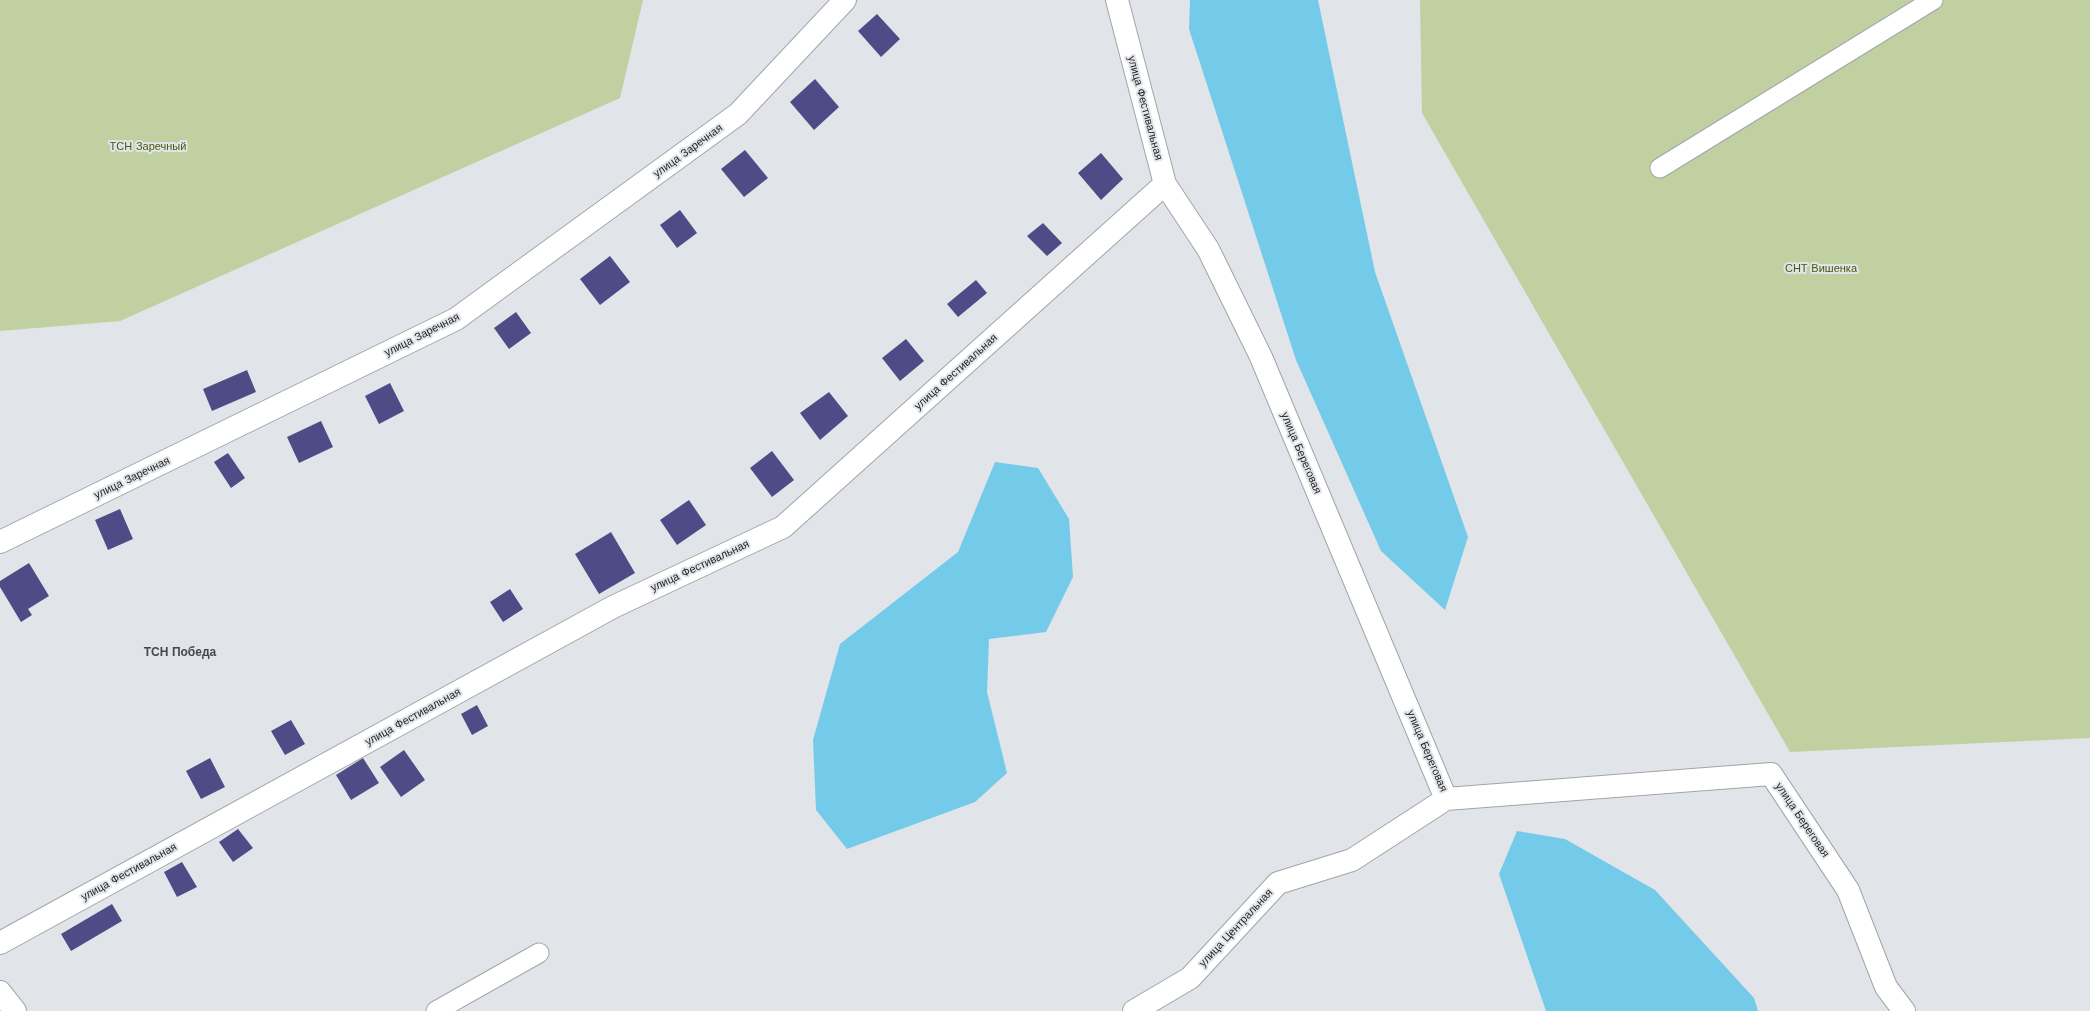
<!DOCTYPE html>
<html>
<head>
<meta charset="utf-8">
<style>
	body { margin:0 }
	canvas { display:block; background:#e1e4e8 }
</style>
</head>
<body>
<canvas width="2090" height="1011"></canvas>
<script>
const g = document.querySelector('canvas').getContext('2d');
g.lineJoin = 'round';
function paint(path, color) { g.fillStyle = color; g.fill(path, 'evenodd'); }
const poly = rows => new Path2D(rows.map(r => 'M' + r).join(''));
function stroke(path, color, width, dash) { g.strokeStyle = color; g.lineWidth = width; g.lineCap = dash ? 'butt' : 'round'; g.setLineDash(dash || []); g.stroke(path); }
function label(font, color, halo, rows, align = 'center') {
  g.font = font + ' "Work Sans",sans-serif'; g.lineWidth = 4; g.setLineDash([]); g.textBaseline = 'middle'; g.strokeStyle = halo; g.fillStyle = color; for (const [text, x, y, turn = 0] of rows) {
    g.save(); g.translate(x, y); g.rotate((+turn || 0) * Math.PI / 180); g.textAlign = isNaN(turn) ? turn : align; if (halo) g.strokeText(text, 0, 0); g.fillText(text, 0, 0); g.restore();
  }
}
const green = poly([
	[0,0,643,0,620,98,120,321,0,331],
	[1420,0,2090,0,2090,738,1790,752,1422,113]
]);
const water = poly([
	[1190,0,1318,0,1375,272,1468,537,1445,610,1381,551,1296,360,1189,29],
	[995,462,1038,468,1069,519,1073,577,1046,632,989,639,987,692,1007,773,975,802,847,849,816,810,813,740,840,644,958,552],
	[1517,831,1565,839,1655,890,1754,998,1758,1011,1546,1011,1499,874]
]);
const building = poly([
	[877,14,900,39,881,57,858,31],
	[815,79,839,107,814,130,790,102],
	[745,150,768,178,744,197,721,169],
	[1101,153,1123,179,1101,200,1078,173],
	[680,210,697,233,677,248,660,225],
	[1043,223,1062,243,1047,256,1027,236],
	[610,256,630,282,600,305,580,279],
	[976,280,987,293,958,317,947,304],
	[516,312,531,333,509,349,494,328],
	[906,339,924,361,900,381,882,358],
	[247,370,256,392,212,411,203,389],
	[390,383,404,411,379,424,365,396],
	[829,392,848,416,820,440,800,413],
	[321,421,333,447,299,463,287,437],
	[772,451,794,480,772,497,750,468],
	[228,453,245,478,231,488,214,462],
	[689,500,706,525,677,545,660,520],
	[120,509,133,539,108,550,95,520],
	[611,532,635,573,599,594,575,554],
	[29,563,49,596,28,609,32,615,21,622,0,587,0,581],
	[510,589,523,609,503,622,490,602],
	[477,705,488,726,472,735,461,714],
	[291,720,305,744,285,755,271,731],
	[404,750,425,780,401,797,380,767],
	[210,758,225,787,201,799,186,771],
	[363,758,379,783,351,800,336,775],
	[238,829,253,848,233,862,219,842],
	[182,862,197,887,177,897,164,872],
	[112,904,122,921,71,951,61,934]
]);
const lane = poly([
	[1660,168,1933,0],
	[436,1011,539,953]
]);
const street = poly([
	[1165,184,1208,249,1261,357,1446,799,1771,774,1848,890,1886,987,1904,1011],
	[0,542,456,319,738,114,845,0],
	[0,943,613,607,783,527,1165,184,1117,0],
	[0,992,15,1011],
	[1134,1011,1190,978,1278,883,1352,860,1446,799]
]);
const streetNames = [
	["улица Фестивальная",1145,108,75],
	["улица Заречная",688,151,-36],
	["улица Заречная",422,335,-27],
	["улица Фестивальная",956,372,-42],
	["улица Береговая",1301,453,67],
	["улица Заречная",132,478,-26],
	["улица Фестивальная",700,566,-25],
	["улица Фестивальная",413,717,-29],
	["улица Береговая",1427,751,67],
	["улица Береговая",1802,820,56],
	["улица Фестивальная",129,872,-29],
	["улица Центральная",1236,928,-47]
];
const parkNames = [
	["ТСН Заречный",148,147],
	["СНТ Вишенка",1821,269]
];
const neighbourhoodNames = [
	["ТСН Победа",180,652]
];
paint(green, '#c1d0a0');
paint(water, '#74cbe9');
paint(building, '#4d4c86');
stroke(lane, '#a2a5a8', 21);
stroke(street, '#a2a5a8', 24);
stroke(lane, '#fff', 19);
stroke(street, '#fff', 22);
label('11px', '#1e1f20', '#e1e4e8', streetNames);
label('11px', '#48590d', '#e1e4e8', parkNames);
label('bold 12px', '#46484b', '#e1e4e8', neighbourhoodNames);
</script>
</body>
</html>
